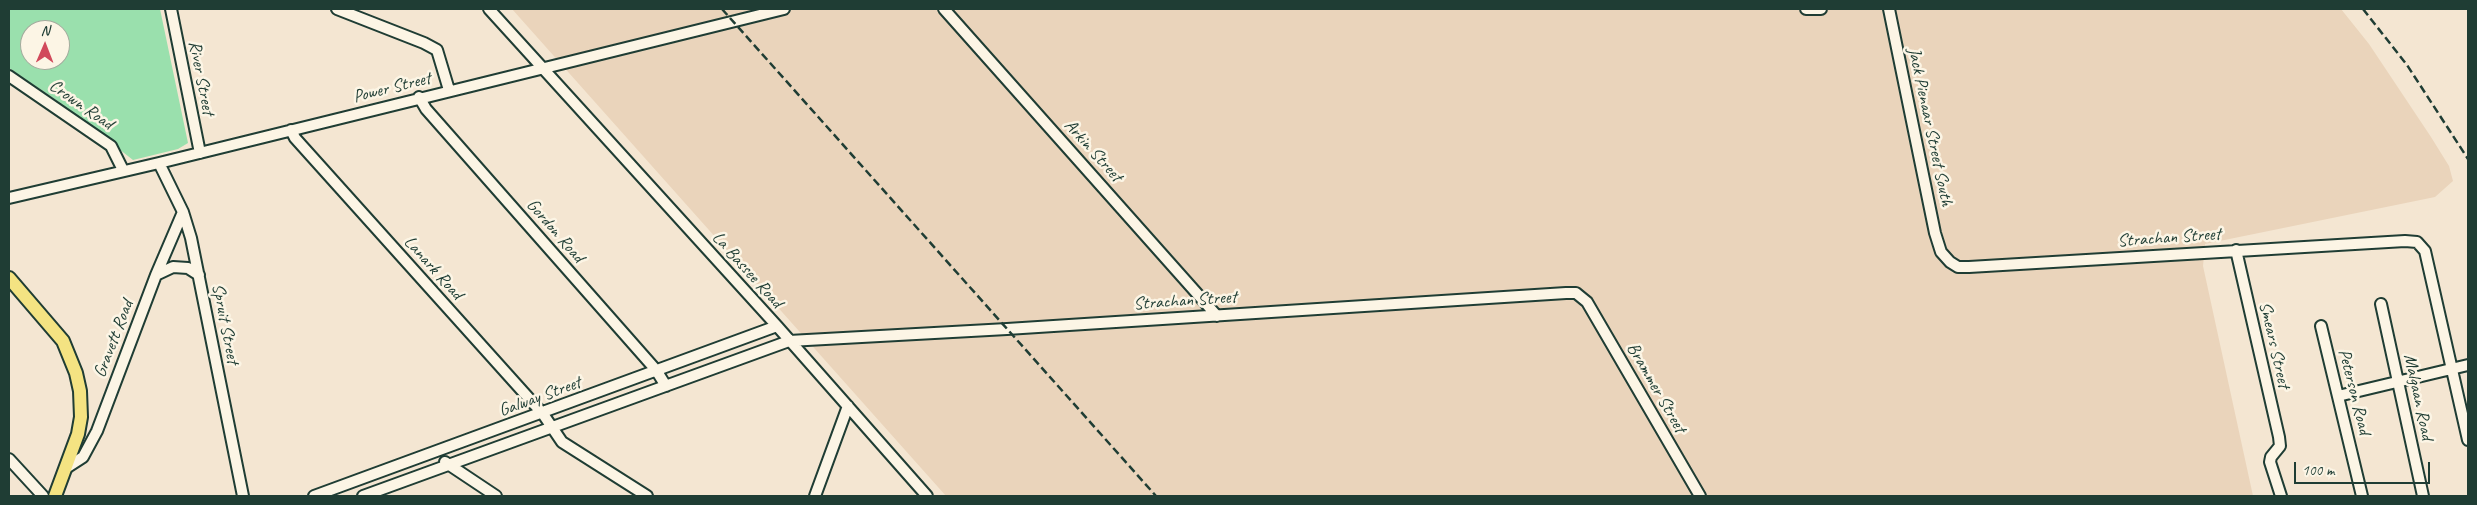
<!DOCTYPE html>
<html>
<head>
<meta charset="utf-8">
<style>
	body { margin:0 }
	#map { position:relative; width:2477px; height:505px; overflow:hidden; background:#f4e6d2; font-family:Caveat,sans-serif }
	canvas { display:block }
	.frame { position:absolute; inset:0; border:10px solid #1f3d34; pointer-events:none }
	.north { position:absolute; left:20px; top:20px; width:50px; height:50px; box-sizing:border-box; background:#fcf5e5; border:1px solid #a4ab9e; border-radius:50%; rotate:1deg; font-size:14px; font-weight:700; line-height:20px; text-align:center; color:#1f3d34 }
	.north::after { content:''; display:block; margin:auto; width:18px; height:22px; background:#d1495b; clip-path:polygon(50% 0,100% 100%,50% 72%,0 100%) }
	.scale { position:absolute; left:2294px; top:462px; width:136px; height:22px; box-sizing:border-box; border:2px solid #1f3d34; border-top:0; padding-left:6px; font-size:15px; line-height:18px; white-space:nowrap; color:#1f3d34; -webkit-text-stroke:4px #fcf5e5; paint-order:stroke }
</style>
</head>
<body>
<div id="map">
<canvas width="2477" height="505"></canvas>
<div class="frame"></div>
<div class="north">N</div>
<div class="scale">100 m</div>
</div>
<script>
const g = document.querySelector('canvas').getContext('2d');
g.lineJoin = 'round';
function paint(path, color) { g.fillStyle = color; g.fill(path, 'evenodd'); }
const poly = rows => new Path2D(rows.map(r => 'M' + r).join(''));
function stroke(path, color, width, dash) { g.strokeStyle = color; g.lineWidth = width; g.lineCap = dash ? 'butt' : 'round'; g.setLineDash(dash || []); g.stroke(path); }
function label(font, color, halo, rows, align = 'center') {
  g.font = font + ' Caveat,sans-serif'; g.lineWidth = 5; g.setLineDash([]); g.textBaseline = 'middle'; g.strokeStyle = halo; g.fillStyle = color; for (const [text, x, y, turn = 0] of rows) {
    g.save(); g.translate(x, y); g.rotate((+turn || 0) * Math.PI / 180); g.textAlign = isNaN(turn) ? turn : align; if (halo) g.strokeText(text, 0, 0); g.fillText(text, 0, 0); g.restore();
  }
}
const built = poly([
	[512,9,2341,9,2369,44,2431,137,2449,166,2453,181,2435,197,2205,244,2203,266,2253,496,946,496]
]);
const green = poly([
	[9,9,160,9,188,143,178,149,133,160,59,102,9,68],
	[30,30,60,30,60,60,30,60]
]);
const minor = poly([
	[171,9,200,153],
	[337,9,424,43,437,50,449,90],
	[489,9,777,326,927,496],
	[944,9,1217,316],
	[1806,9,1821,9],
	[1889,9,1935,233,1941,252,1950,262,1958,267,1969,267,2405,241,2417,242,2425,251,2468,440],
	[9,76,111,146,123,170],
	[419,97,426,109,656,370,666,386],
	[291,130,295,138,543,414,562,442,647,496],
	[159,163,183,212,191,238,243,496],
	[9,198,159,163,784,9],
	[2236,250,2279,437,2280,446,2271,457,2270,462,2281,496],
	[156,275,173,267,188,268,199,275],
	[2381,304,2423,496],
	[2321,326,2362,496],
	[2338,396,2468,365],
	[9,459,43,496],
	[445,462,496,496],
	[66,468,83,457,97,431,156,275,183,212],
	[314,496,777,326],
	[363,496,789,341,1007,329,1566,293,1576,293,1587,302,1700,496],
	[815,496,848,406]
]);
const major = poly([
	[9,278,63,341,76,373,80,391,81,417,78,434,55,496]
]);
const rail = poly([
	[722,9,1156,496],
	[2363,9,2407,65,2468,159]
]);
const streetNames = [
	["River Street",201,78,79],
	["Power Street",392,88,-14],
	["Crown Road",81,105,35],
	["Jack Pienaar Street South",1930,127,78],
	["Arkin Street",1093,151,48],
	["Gordon Road",555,231,49],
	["Strachan Street",2169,238,-4],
	["Lanark Road",433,268,48],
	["La Bassee Road",747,270,48],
	["Strachan Street",1185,301,-4],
	["Spruit Street",225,324,79],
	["Gravett Road",114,339,-69],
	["Smears Street",2274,345,77],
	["Brammer Street",1656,388,60],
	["Peterson Road",2354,392,76],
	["Galway Street",540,397,-20],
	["Malgaan Road",2418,397,78]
];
paint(built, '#ead4bb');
paint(green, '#9ae0ad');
stroke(minor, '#1f3d34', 14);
stroke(major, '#1f3d34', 16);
stroke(minor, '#fcf5e5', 10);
stroke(major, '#f4e382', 12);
stroke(rail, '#1f3d34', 2.5, [8, 4]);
label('18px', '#1f3d34', '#fcf5e5', streetNames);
</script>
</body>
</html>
